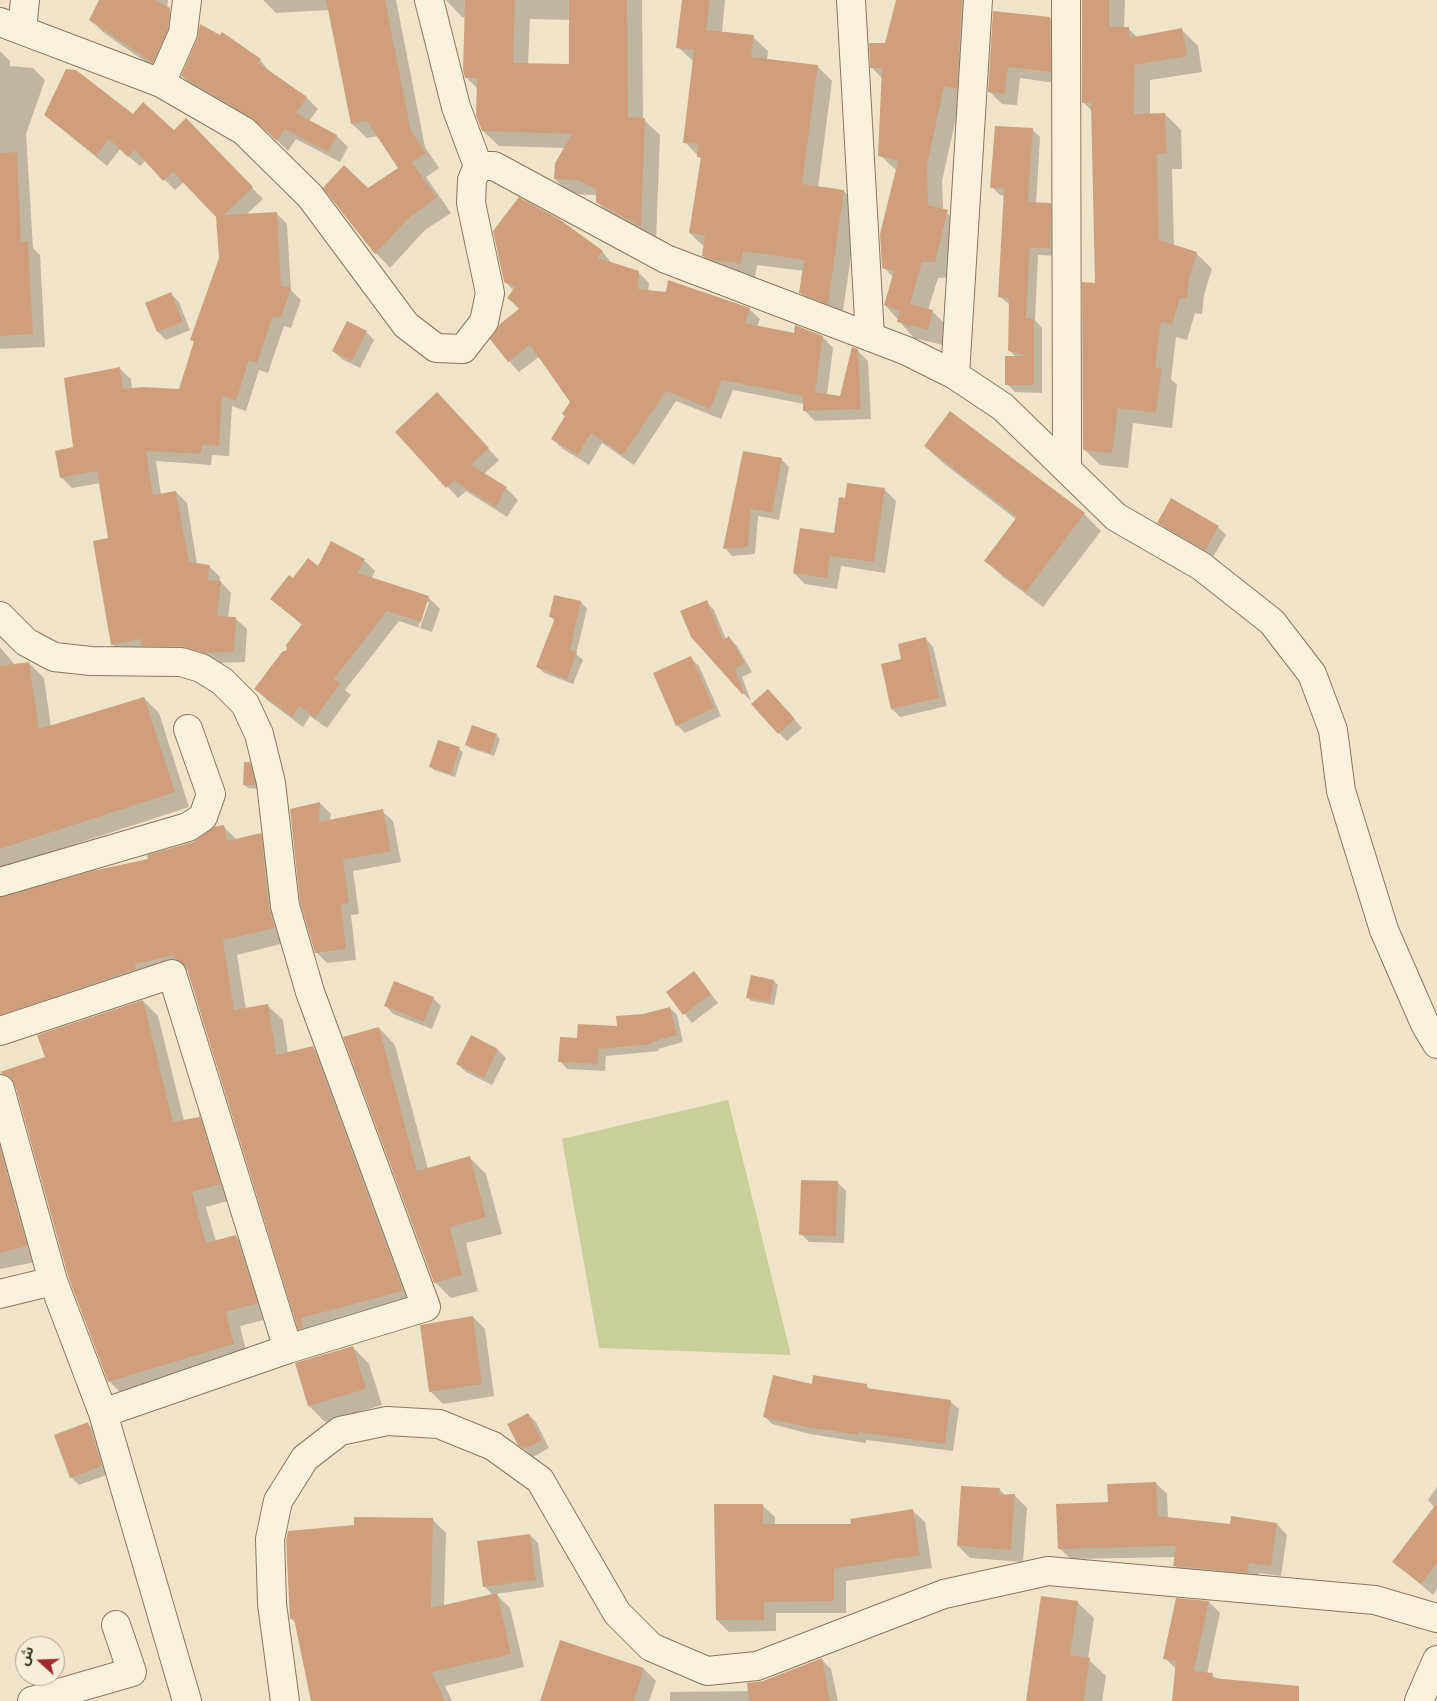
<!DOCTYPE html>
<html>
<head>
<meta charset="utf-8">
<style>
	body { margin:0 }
	#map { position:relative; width:1437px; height:1701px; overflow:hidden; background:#f0e4c8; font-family:Bitter,"Noto Sans Arabic",serif }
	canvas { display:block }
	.north { position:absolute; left:15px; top:1636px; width:50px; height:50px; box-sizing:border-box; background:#f7eed8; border:1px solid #ada18e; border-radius:50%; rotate:290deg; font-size:14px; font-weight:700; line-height:20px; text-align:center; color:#3d2e20 }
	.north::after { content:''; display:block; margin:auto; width:18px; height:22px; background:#9e2a2b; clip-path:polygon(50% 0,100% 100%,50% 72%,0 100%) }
</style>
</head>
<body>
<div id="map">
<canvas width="1437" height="1701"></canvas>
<div class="north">ش</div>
</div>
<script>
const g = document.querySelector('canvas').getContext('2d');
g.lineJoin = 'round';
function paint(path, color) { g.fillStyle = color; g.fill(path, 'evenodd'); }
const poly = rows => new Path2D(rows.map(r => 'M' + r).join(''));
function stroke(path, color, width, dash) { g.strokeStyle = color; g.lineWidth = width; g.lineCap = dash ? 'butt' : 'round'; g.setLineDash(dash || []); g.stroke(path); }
const green = poly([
	[728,1100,791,1355,599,1348,562,1139]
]);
const shadow = poly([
	[100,0,168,0,167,8,183,23,166,76,104,33,91,20],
	[263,0,396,0,425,147,439,168,426,177,451,213,425,230,390,268,376,253,325,188,368,190,400,168,379,136,367,138,352,124,329,10,276,13],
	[446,0,642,0,643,119,660,135,656,242,613,218,597,202,596,195,570,194,555,179,565,148,499,146,483,131,478,89,466,77,466,17,462,17],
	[530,19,570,20,570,66,528,64],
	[683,0,725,0,722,33,753,37,768,51,767,60,817,66,832,81,818,188,844,191,858,206,842,318,815,307,801,293,804,271,757,265,755,278,727,274,718,270,703,256,704,247,690,233,702,160,685,142,694,62,678,47],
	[897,0,993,0,981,7,942,181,943,210,963,227,950,277,938,278,928,310,932,311,948,327,943,345,914,338,885,305,894,278,883,267,897,171,880,155,883,79,872,68,886,44],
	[1083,0,1125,0,1124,28,1128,28,1137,37,1182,30,1198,46,1202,72,1150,80,1150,115,1165,114,1181,130,1182,169,1172,169,1174,246,1196,253,1212,269,1204,295,1202,314,1195,313,1187,340,1176,337,1171,379,1177,385,1172,428,1133,423,1128,468,1100,465,1084,449,1097,285,1093,112,1083,102],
	[994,13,1050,18,1062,31,1062,84,1020,78,1017,105,1002,104,989,91],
	[0,51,10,61,10,66,33,68,45,80,26,134,33,248,40,255,45,347,0,349],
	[260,60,270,72,307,98,318,109,309,121,337,136,348,147,340,162,296,139,288,151,265,128,193,87,182,76],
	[45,115,133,116,174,131,186,120,263,199,246,215,276,213,287,224,291,290,301,300,291,328,284,326,268,373,259,370,246,411,232,406,229,456,212,455,211,465,156,461,161,495,176,492,187,503,197,564,209,566,220,577,220,581,231,593,228,618,236,619,247,629,245,662,216,663,123,655,112,644,110,539,101,483,72,488,61,477,74,448,120,369,131,379,132,389,179,390,195,343,192,340,220,258,218,217,184,182,175,190,146,160,140,166,120,149,107,166],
	[1032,129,1040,137,1036,204,1050,204,1058,212,1057,256,1038,255,1035,320,1042,328,1042,393,1015,392,1007,384,1016,357,1009,350,1010,305,1000,297,1005,196,1000,195,992,187],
	[558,220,603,252,612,264,638,272,649,283,648,292,749,309,760,319,757,327,795,335,823,337,833,348,827,395,841,398,857,350,868,361,871,419,815,421,805,411,804,404,733,390,721,419,676,401,634,465,602,443,589,465,563,449,552,439,566,416,571,402,540,356,519,372,509,361,520,310,508,298,514,291,505,281],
	[171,294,179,302,190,330,166,340,158,332],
	[366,332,374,340,360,368,342,359,333,351],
	[448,405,499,460,484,474,506,488,518,500,507,517,466,491,458,498,397,432],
	[951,413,1084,514,1101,531,1043,607,1003,577,986,561,1017,520,942,462,925,446],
	[744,452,782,460,789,467,779,520,758,516,755,554,732,556,725,548],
	[885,490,896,501,885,573,841,566,837,589,805,584,794,573,835,535,846,499],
	[1158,522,1218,527,1226,535,1213,557,1167,530],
	[364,560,375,571,371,579,429,598,440,609,432,632,399,621,345,690,351,695,327,728,310,716,303,727,267,700,256,689,289,651,302,625,272,599,293,580,319,568],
	[426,602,429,602,420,628,418,628],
	[581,602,587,609,576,654,583,660,573,684,544,673,538,667,555,621,550,616],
	[706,602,714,610,726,639,729,638,737,646,752,672,742,677,751,701,743,693],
	[925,638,933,647,947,706,900,717,892,709,882,665,903,660],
	[0,647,15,665,29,663,44,678,51,727,144,698,159,713,189,807,17,863,0,892],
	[690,658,699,666,721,716,685,733,677,725],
	[776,699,802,728,787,741,779,733],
	[496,735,500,739,494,756,470,748,467,745],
	[459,749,463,752,455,777,434,770,431,767],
	[249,763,253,767,258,789,248,788,244,785],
	[320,803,331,814,330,821,382,811,393,821,401,862,353,871,359,914,351,915,356,960,327,963,316,952,291,810],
	[223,826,237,840,261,834,275,849,289,942,237,955,246,1009,268,1006,283,1020,288,1054,313,1048,328,1063,417,1305,314,1344,299,1329,188,970,149,979,0,1034,0,898,149,860,193,843],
	[694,973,718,1003,692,1023,668,993],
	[774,981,778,985,774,1005,751,1001,748,997],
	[433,998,441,1006,432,1029,393,1014,385,1005],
	[143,1001,158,1016,184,1121,201,1118,214,1131,235,1199,206,1207,216,1242,236,1237,251,1252,272,1318,240,1326,248,1359,124,1396,109,1381,17,1088,11,1088,0,1099,0,1074,47,1058],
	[670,1008,677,1015,683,1042,658,1049,659,1051,606,1056,605,1071,567,1069,560,1061,578,1040,619,1027,643,1015],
	[379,1028,395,1045,428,1169,470,1158,486,1174,502,1234,466,1243,478,1291,451,1298,435,1282],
	[471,1036,498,1050,506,1058,492,1085,466,1072,457,1064],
	[0,1112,41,1261,0,1269],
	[838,1183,846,1191,844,1243,809,1242,801,1234],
	[473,1317,485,1329,494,1396,443,1404,430,1391],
	[353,1347,369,1364,382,1405,325,1422,309,1406],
	[866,1385,871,1390,950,1401,959,1409,953,1451,866,1440,866,1443,810,1434,772,1424,764,1416,813,1386],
	[528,1414,536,1422,549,1448,533,1457,519,1444],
	[88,1424,96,1432,109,1474,79,1485,71,1477],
	[1156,1483,1167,1494,1168,1518,1231,1525,1277,1524,1287,1535,1281,1576,1259,1573,1258,1583,1186,1577,1175,1566,1176,1557,1071,1559,1060,1549,1109,1503],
	[1437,1487,1437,1589,1433,1595,1394,1562,1435,1508,1428,1500],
	[1000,1490,1006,1496,1014,1495,1027,1508,1023,1562,970,1558,958,1546],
	[762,1505,775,1517,775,1526,852,1525,912,1510,925,1522,932,1568,846,1581,846,1613,776,1613,776,1631,729,1632,717,1620],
	[432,1519,446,1533,444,1607,493,1595,484,1586,530,1535,538,1543,544,1587,496,1594,510,1608,524,1667,445,1686,452,1701,313,1701,296,1624,291,1618],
	[1177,1599,1209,1602,1220,1613,1207,1674,1274,1701,1173,1701,1176,1669,1165,1658],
	[1077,1602,1094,1618,1088,1659,1106,1676,1102,1701,1028,1701],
	[561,1641,644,1669,656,1681,649,1701,543,1701],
	[821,1659,831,1669,838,1701,670,1701,670,1692,749,1691,763,1682]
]);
const building = poly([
	[99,0,155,0,170,8,168,29,153,63,89,20],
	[326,0,385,0,411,131,426,153,412,162,437,198,411,216,375,254,323,188,344,165,368,188,398,168,367,121,351,124],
	[465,0,515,0,513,63,569,64,569,0,627,0,628,117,645,118,641,227,596,202,596,190,579,180,554,179,555,163,572,134,482,131,476,115,477,78,465,78,463,70],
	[682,0,710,0,706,30,754,35,751,57,818,65,802,184,844,190,828,304,799,293,804,260,743,251,741,264,712,260,702,256,705,236,689,233,701,157,697,157,698,144,683,143,694,50,676,48],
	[896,0,962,0,957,89,944,87,927,165,928,205,948,210,935,262,922,262,910,304,933,310,928,330,897,322,900,311,884,305,894,271,882,268,880,234,898,161,878,156,882,68,870,68,869,43,885,43],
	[1082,0,1109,0,1109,27,1129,27,1129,38,1182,28,1187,56,1135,65,1134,114,1165,113,1167,154,1157,154,1159,240,1197,252,1189,279,1187,299,1180,298,1172,325,1161,322,1155,367,1162,368,1156,413,1118,408,1112,453,1083,450,1082,282,1095,283,1091,103,1082,103],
	[993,11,1050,17,1051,72,1008,67,1005,94,988,92],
	[200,24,220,35,222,32,261,59,258,63,307,97,296,113,337,135,328,152,285,129,277,141,252,118,181,76,197,39],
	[66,69,76,70,133,114,143,102,174,130,186,118,253,187,224,215,277,212,281,285,291,288,281,318,273,316,257,363,249,360,236,401,222,396,219,446,202,445,201,454,146,451,153,495,176,491,189,562,210,565,208,580,221,581,217,616,236,617,234,652,204,653,181,646,141,646,141,639,111,645,93,541,108,538,97,471,60,478,55,451,73,447,64,378,120,367,123,389,143,387,179,389,194,341,190,340,219,258,216,217,173,172,163,181,135,150,128,157,109,139,96,156,44,115],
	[995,126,1033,128,1028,202,1051,203,1050,248,1030,248,1026,318,1034,319,1034,385,1005,385,1005,356,1028,356,1008,351,1009,298,998,297,1004,189,990,188],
	[17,152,21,242,28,241,33,334,0,336,0,153],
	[519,197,559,219,603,251,598,258,639,271,638,289,666,292,668,280,750,308,745,323,794,333,795,325,823,336,815,392,840,396,852,347,858,349,861,409,803,411,803,396,722,380,710,409,666,391,623,455,591,433,578,455,551,439,565,416,562,414,570,402,530,345,508,362,490,339,500,324,520,308,507,298,515,287,504,282,493,231],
	[171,292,183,322,157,332,145,303],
	[347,321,367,331,352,361,332,351],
	[437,392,489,448,471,465,507,487,496,507,454,481,446,488,395,432],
	[950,411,1085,513,1026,592,984,561,1017,517,924,446],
	[743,451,782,458,772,513,751,509,748,547,723,549],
	[847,483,885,488,874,562,830,556,827,578,793,573,800,528,834,533,839,497,845,498],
	[1171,498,1219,526,1205,550,1157,523],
	[331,541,365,559,358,573,429,596,421,622,387,611,334,679,341,683,315,718,299,706,292,717,254,689,282,652,287,650,286,645,302,624,270,599,289,575,293,578,308,558,318,566],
	[554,595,581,601,570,650,577,652,567,679,536,667,555,618,549,617],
	[707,600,723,640,729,636,745,663,735,669,744,693,742,694,691,637,680,611],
	[926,637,939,698,891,709,881,664,901,659,898,644],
	[691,656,714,708,676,726,653,673],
	[29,662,39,729,144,697,175,792,0,849,0,666],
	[768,689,795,719,778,734,751,704],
	[472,725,497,734,490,753,465,745],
	[438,740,460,747,451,774,429,767],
	[244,762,250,762,256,785,243,785],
	[320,802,319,822,383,809,391,851,343,860,349,903,341,904,346,949,315,953,300,903,290,809],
	[224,825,227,841,261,833,269,908,275,928,223,940,234,1010,268,1004,276,1055,313,1046,403,1291,301,1318,303,1328,298,1330,187,969,183,963,175,959,174,955,135,964,136,969,0,1015,0,897,92,871,148,859,147,855,193,842,214,827],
	[694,971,711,994,683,1015,666,992],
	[751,975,774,980,770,1002,746,998],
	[394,981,434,997,424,1022,384,1006],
	[143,1000,173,1122,199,1117,199,1114,221,1184,192,1192,206,1243,236,1235,258,1303,226,1312,234,1344,108,1382,68,1276,15,1085,11,1078,0,1072,45,1057,37,1035],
	[670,1007,677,1035,652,1042,652,1044,599,1049,598,1064,558,1062,560,1037,577,1038,578,1024,617,1026,616,1016,643,1014],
	[379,1027,417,1171,470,1156,486,1217,450,1227,462,1275,434,1283,343,1037],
	[471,1035,498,1049,484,1078,456,1064],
	[0,1148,27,1246,0,1253],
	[801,1180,838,1181,836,1236,799,1235],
	[473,1316,482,1384,429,1392,420,1325],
	[353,1346,366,1389,308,1406,295,1363],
	[773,1375,812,1384,813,1375,867,1384,866,1388,951,1400,945,1444,858,1432,858,1435,801,1426,763,1417],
	[528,1413,542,1440,524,1449,518,1445,507,1424],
	[88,1422,102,1466,70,1478,54,1435],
	[1156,1482,1158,1516,1230,1524,1231,1516,1277,1523,1271,1566,1249,1563,1248,1573,1173,1566,1176,1546,1058,1549,1056,1504,1108,1502,1107,1484],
	[961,1486,1000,1488,999,1495,1015,1494,1011,1550,957,1546],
	[1437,1503,1437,1563,1421,1584,1392,1562],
	[714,1504,763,1504,763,1524,851,1524,850,1519,913,1509,920,1555,834,1569,834,1601,764,1602,764,1620,716,1620],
	[354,1517,433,1518,431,1608,497,1593,511,1654,432,1672,445,1701,311,1701,294,1619,290,1619,286,1540,288,1531,354,1525],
	[530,1534,536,1580,483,1587,477,1541],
	[1041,1596,1078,1601,1070,1655,1090,1658,1084,1701,1026,1701],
	[1176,1598,1209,1601,1194,1671,1213,1673,1212,1678,1299,1686,1299,1701,1172,1701,1176,1661,1163,1659],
	[560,1640,644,1668,634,1701,540,1701],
	[822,1658,830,1701,749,1701,747,1683,763,1681]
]);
const minor = poly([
	[429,0,456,107,478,166],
	[851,0,870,337],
	[1066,0,1067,469],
	[0,22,161,83,244,131,310,196,406,325,436,348,463,349,484,322,490,293,471,203,472,180,478,166,494,166,666,259,907,351,955,375,1003,407,1116,517,1201,566,1272,622,1312,674,1333,730,1341,791,1384,930,1425,1024,1437,1044],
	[22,30,25,0],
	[161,83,183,33,187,0],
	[955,375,978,0],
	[0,616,26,642,54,657,91,661,181,662,201,668,222,681,245,704,259,734,271,783,285,906,310,992,426,1307,288,1349,103,1413],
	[0,882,188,827,203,817,211,794,188,729],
	[0,1031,172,974,288,1349],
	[0,1089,53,1281,103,1413,187,1701],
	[0,1294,53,1281],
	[32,1701,132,1672,116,1625],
	[1419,1701,1437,1660]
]);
const tertiary = poly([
	[285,1701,272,1604,270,1539,278,1501,305,1458,340,1431,387,1421,439,1424,493,1446,540,1480,617,1613,651,1647,707,1671,757,1666,944,1594,1048,1571,1375,1600,1437,1618]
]);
paint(green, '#c9cf9b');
paint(shadow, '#0003');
paint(building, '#cf9f7d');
stroke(minor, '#8d765c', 30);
stroke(tertiary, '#8d765c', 30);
stroke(minor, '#faf1dc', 28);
stroke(tertiary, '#faf1dc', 28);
</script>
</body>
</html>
